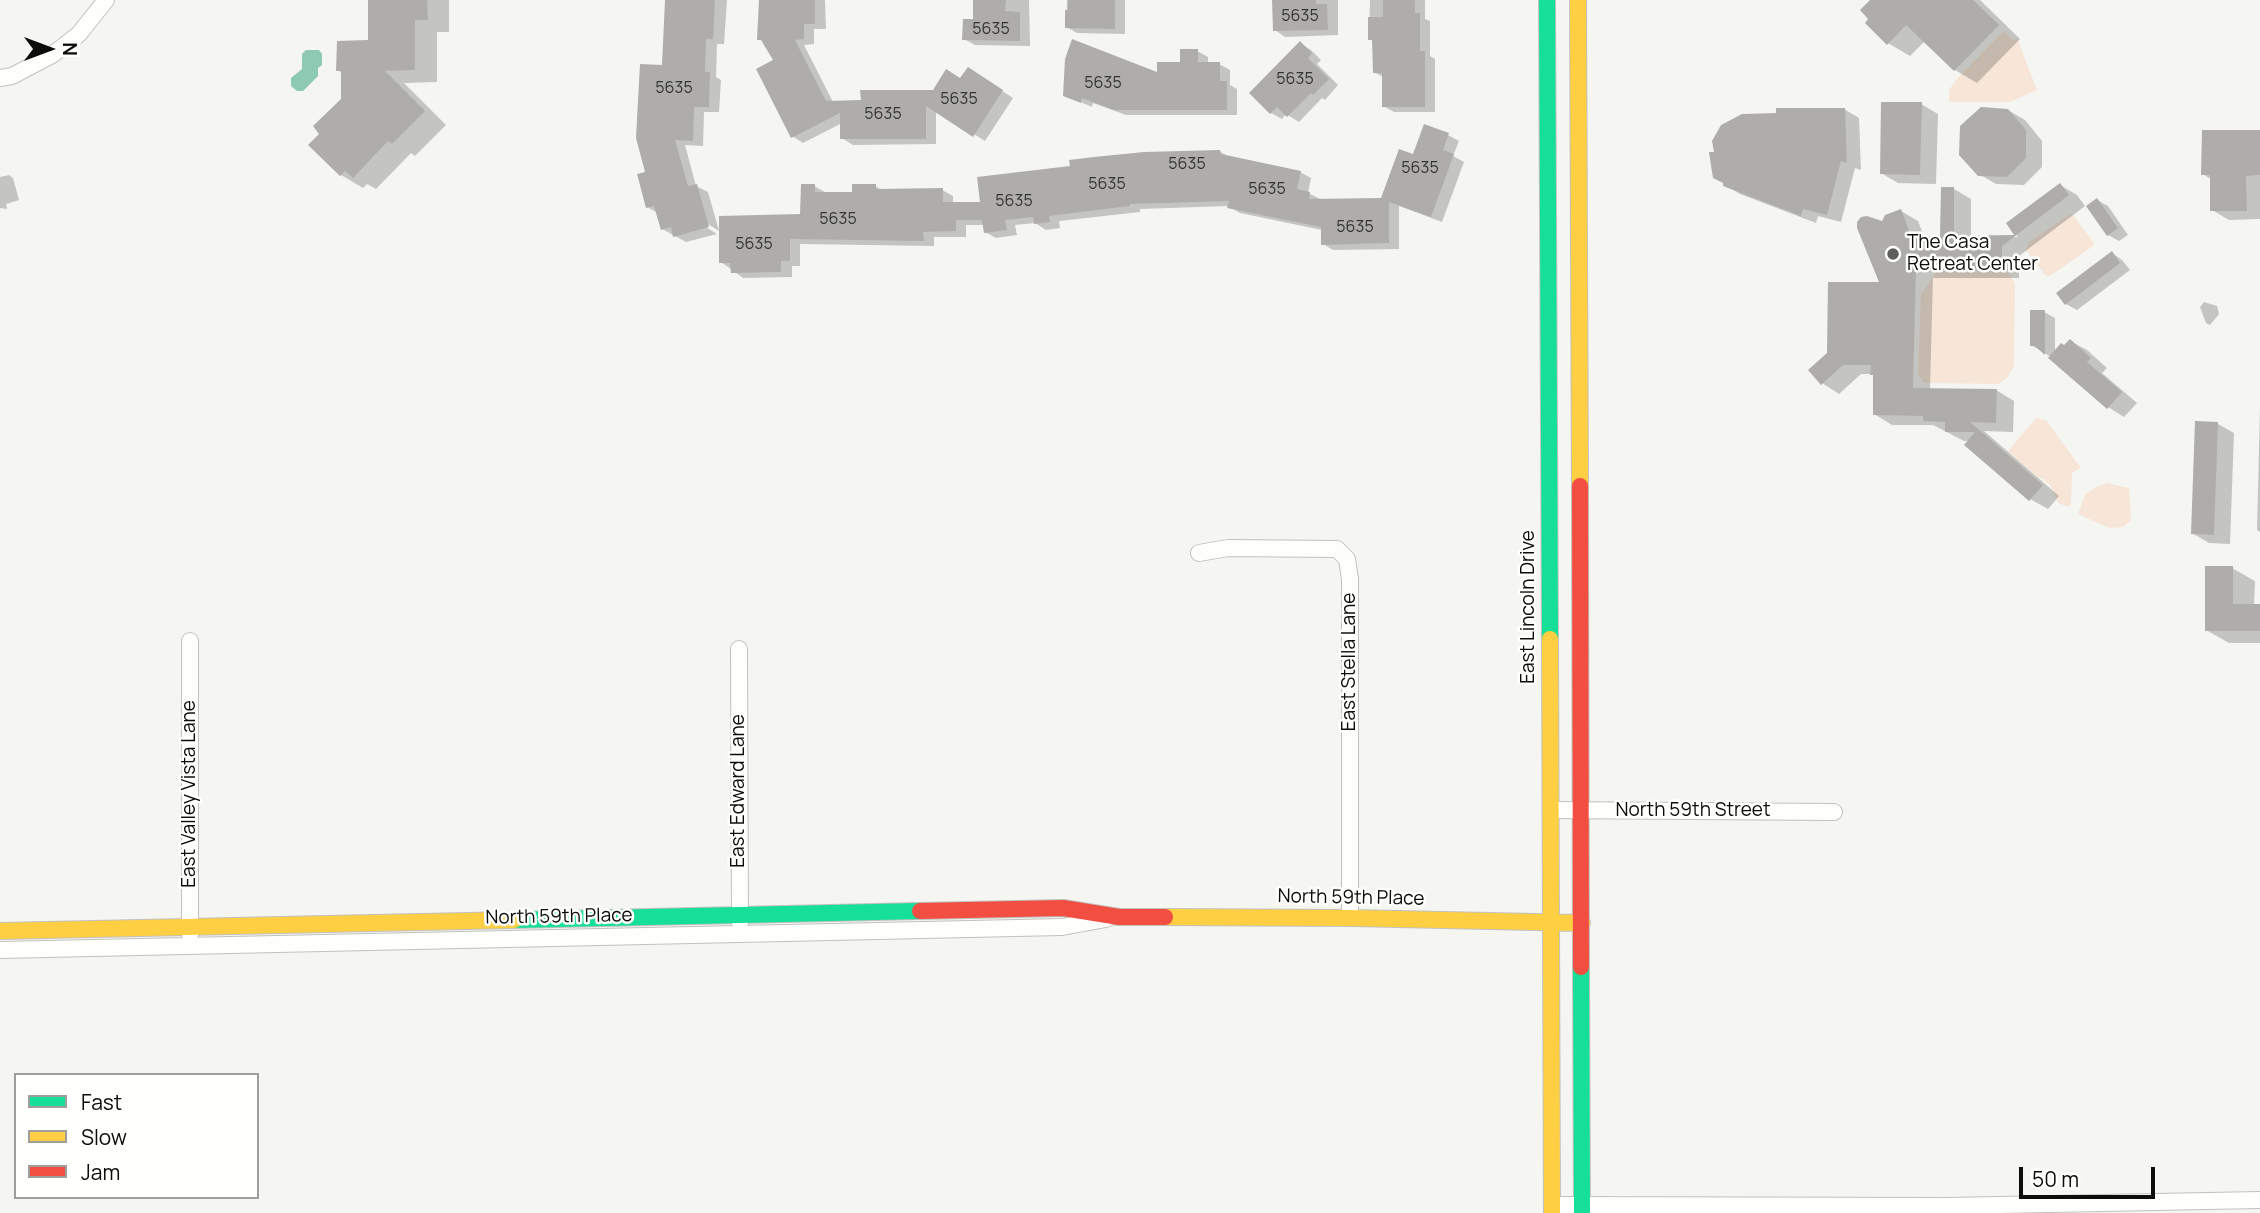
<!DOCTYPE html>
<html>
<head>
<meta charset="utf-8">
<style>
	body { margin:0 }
	#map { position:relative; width:2260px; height:1213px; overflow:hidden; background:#f5f5f1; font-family:Manrope,sans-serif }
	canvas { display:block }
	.legend { position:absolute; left:14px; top:1073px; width:245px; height:126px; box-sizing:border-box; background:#fffffe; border:2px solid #9e9e9c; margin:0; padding:9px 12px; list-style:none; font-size:21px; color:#0c0c0a }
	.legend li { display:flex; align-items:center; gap:14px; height:35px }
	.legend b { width:35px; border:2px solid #9e9e9c }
	.north { position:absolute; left:14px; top:14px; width:70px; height:70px; -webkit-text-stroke:5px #fffffe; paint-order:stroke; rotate:90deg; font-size:19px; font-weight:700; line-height:28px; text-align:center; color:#0c0c0a }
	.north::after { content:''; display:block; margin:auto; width:24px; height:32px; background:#0c0c0a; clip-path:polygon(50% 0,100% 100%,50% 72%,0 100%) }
	.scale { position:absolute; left:2019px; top:1167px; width:136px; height:32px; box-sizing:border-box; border:4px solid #0c0c0a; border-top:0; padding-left:9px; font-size:21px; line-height:24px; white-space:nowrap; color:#0c0c0a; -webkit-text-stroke:5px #fffffe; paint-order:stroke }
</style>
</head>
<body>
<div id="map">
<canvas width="2260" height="1213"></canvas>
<ul class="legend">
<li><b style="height:9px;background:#16e098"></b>Fast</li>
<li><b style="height:9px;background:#ffcf43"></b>Slow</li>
<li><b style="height:9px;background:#f24e42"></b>Jam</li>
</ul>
<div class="north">N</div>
<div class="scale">50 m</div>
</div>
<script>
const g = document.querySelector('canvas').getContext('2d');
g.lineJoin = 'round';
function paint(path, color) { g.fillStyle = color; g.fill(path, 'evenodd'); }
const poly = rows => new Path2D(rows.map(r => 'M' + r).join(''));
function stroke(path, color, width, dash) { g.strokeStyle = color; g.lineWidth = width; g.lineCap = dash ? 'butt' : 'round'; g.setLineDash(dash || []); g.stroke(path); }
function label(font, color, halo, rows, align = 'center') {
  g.font = font + ' Manrope,sans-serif'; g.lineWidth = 5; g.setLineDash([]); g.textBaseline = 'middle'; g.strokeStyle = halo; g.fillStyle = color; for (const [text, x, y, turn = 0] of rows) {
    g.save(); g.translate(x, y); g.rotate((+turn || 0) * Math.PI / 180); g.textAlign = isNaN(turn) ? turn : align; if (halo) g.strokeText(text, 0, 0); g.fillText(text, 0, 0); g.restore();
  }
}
const green = poly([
	[2004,31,2013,41,2017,38,2037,90,2010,102,1949,102,1949,90,1956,80],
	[2070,214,2073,215,2094,243,2093,246,2050,276,2046,276,2026,250,2028,243],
	[1934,271,2008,272,2015,283,2014,366,2007,378,1998,384,1924,383,1918,375,1921,294,1934,276],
	[2036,418,2046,420,2081,468,2072,473,2071,504,2069,507,2058,503,2050,485,2043,479,2039,478,2008,451],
	[2107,483,2129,488,2131,520,2123,527,2109,528,2078,514,2085,495,2096,487]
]);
const water = poly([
	[306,50,319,50,322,54,322,65,318,68,318,76,303,91,297,91,291,86,291,78,302,69,302,54]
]);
const shadow = poly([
	[370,0,449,0,449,32,437,32,437,82,404,83,446,125,415,156,411,153,376,189,367,184,363,188,341,175,321,134,342,99,342,73,338,70,369,42],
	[667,0,727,0,724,44,717,44,716,77,721,80,719,112,704,112,703,146,685,145,696,186,708,192,719,231,703,221,701,224,717,234,686,242,662,229,658,213,647,207,648,173,664,67],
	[761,0,825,0,826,29,814,29,814,44,804,45,833,102,863,102,934,92,961,80,979,76,1013,98,985,141,936,110,936,144,853,145,842,138,842,123,803,143,792,136,775,61,764,42,759,39],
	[975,0,1029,0,1030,46,975,45,964,39,975,21],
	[1067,0,1125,0,1125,34,1077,33,1066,27],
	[1274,0,1338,0,1338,35,1285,37,1275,30],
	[1370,0,1425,0,1425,19,1430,21,1430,56,1435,59,1435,112,1394,112,1383,106,1383,77,1374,72,1374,41,1369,39],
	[1873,0,1980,0,2020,39,1977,83,1955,70,1925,41,1910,56,1888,43],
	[1300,44,1311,50,1321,60,1317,64,1338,85,1325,100,1322,98,1299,122,1286,114,1282,119,1271,113],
	[1197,51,1208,57,1208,64,1219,64,1230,70,1230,85,1237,89,1237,115,1126,115,1093,103,1092,107,1065,95,1159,74,1182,64],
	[1921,104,1938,114,1936,184,1898,183,1881,173],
	[1844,109,1859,118,1861,170,1855,168,1841,222,1818,216,1816,223,1740,194,1725,185],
	[2008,110,2025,120,2042,141,2042,167,2024,185,1996,184,1979,174],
	[2260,132,2260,219,2229,220,2212,210,2212,180,2203,174],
	[1448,135,1459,141,1453,156,1464,162,1442,222,1399,206,1399,249,1333,250,1323,244,1322,230,1240,213,1228,206,1140,209,1140,212,1059,221,1060,228,1046,230,1035,223,1015,225,1017,235,996,238,985,232,985,225,966,225,966,237,934,237,934,246,800,244,800,266,792,266,792,277,743,278,721,262,802,216,814,186,825,192,854,194,875,186,884,191,942,190,953,196,953,204,982,204,1220,152,1232,158,1300,172,1311,178,1308,193,1320,199,1383,200,1414,156],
	[9,175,13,178,19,200,6,204,7,209,0,208,0,177],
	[2060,185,2077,195,2085,206,2019,256,2019,278,1933,278,1930,390,1996,390,2014,401,2013,432,1984,431,2059,496,2048,509,2030,499,1969,441,1964,441,1933,425,1892,425,1874,414,1875,376,1872,374,1861,374,1839,394,1822,383,1829,353,1882,284,1883,223,1901,211,1918,221,1924,237,1942,237,1954,189,1971,199,1971,237,2018,237,2008,224],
	[2097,200,2108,206,2128,235,2119,241,2108,235],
	[2112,253,2122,260,2130,270,2077,310,2066,304],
	[2204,302,2217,306,2219,314,2210,325,2206,323,2200,307],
	[2044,312,2055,318,2055,352,2065,347,2070,341,2087,350,2107,368,2102,373,2137,403,2124,417,2108,407,2051,357,2031,345],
	[2260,407,2260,532,2257,530],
	[2218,424,2234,433,2230,544,2209,543,2192,533],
	[2232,568,2255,581,2254,606,2260,606,2260,643,2229,643,2206,630]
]);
const building = poly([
	[368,0,427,0,428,20,415,20,415,70,385,71,425,111,392,144,388,141,353,178,345,171,340,176,308,145,319,134,313,126,341,99,341,71,336,71,337,41,368,40],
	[665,0,715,0,713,39,706,39,705,72,710,72,709,107,694,107,693,141,675,140,688,186,697,184,709,227,673,237,671,227,661,230,654,206,646,208,637,174,645,172,636,138,640,64,662,65],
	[759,0,815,0,815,24,804,24,804,39,795,40,826,101,861,100,860,90,933,90,946,69,960,78,968,67,1003,90,973,137,926,106,926,139,840,139,840,113,791,138,756,69,773,60,761,40,757,40],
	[973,0,1006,0,1005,11,1020,12,1020,41,962,40,963,19,973,19],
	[1068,0,1115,0,1115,29,1065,28,1065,10,1068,10],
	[1272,0,1316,0,1316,4,1327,4,1328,30,1273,31],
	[1383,0,1415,0,1415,13,1420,13,1420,51,1425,51,1425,107,1382,107,1382,73,1373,73,1372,40,1368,40,1368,17,1383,17],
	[1870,0,1973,0,1999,25,1954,71,1906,25,1887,45,1865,23,1868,19,1860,10],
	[1072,39,1157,72,1157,62,1180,62,1180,49,1198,49,1198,62,1220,62,1220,81,1227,81,1227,110,1114,110,1082,98,1081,103,1063,96,1065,59],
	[1300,41,1312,53,1308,58,1329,79,1313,95,1311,93,1287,117,1277,107,1270,114,1249,93],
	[1881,102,1922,102,1920,175,1880,174],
	[1981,107,2008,109,2026,130,2026,158,2007,177,1978,176,1959,155,1960,126],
	[1776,108,1845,108,1847,163,1841,161,1827,215,1803,209,1801,216,1723,186,1723,183,1713,178,1709,152,1714,152,1712,141,1721,125,1742,114,1776,113],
	[1424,124,1449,133,1443,150,1454,154,1431,217,1389,202,1389,243,1321,245,1321,227,1227,208,1229,201,1130,204,1130,206,1049,216,1050,222,1034,224,1033,217,1005,220,1007,230,984,233,982,220,956,220,956,231,923,232,924,241,790,239,790,261,781,261,781,272,731,273,730,263,719,263,719,216,800,214,801,184,815,184,815,192,852,192,852,184,876,184,876,189,943,188,943,202,980,202,977,177,1070,166,1069,160,1094,157,1144,152,1220,150,1221,154,1301,171,1297,189,1310,192,1309,199,1381,198,1399,149,1413,154],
	[2202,130,2260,130,2260,175,2246,176,2247,211,2210,211,2210,175,2201,175],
	[2060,183,2069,195,2002,246,2002,269,1916,269,1913,388,1997,389,1996,423,1970,422,2043,485,2029,501,1964,445,1975,432,1945,432,1945,422,1923,421,1923,416,1873,415,1873,375,1870,375,1871,365,1843,365,1821,385,1808,370,1827,353,1828,282,1879,282,1857,228,1857,222,1861,217,1867,216,1882,221,1885,215,1901,209,1911,236,1940,236,1941,187,1954,187,1954,236,2014,235,2006,223],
	[2097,198,2118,228,2107,236,2086,206],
	[2112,251,2120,263,2065,305,2056,293],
	[2030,310,2045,310,2045,355,2035,346,2030,346],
	[2070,339,2091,358,2087,362,2122,392,2107,409,2048,358,2061,343,2064,345],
	[2195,421,2218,422,2214,535,2191,534],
	[2205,566,2233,566,2233,604,2260,604,2260,631,2205,631]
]);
const street = poly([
	[0,78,12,76,52,55,79,34,106,0],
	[1199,553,1228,548,1337,549,1347,559,1350,579,1350,918],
	[190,641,190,936],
	[739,649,740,923],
	[1551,810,1834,812],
	[0,950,1062,927,1106,919],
	[1552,1205,1946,1206,2260,1200]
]);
const fast = poly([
	[1547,0,1550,639],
	[514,920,920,911],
	[1581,967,1582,1213]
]);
const slow = poly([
	[1578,0,1580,486],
	[1550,639,1552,1213],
	[1165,917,1350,918,1582,923],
	[0,931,514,920]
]);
const jam = poly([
	[1580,486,1581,967],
	[920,911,1063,908,1119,917,1165,917]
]);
const markers = [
	[1893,254,7,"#5e5e5b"]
];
const numberNames = [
	["5635",1300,17],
	["5635",991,30],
	["5635",1295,80],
	["5635",1103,84],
	["5635",674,89],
	["5635",959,100],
	["5635",883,115],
	["5635",1187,165],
	["5635",1420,169],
	["5635",1107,185],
	["5635",1267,190],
	["5635",1014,202],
	["5635",838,220],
	["5635",1355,228],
	["5635",754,245]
];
const poiNames = [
	["The Casa",1907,243],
	["Retreat Center",1907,265]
];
const streetNames = [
	["East Lincoln Drive",1529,607,-90],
	["East Stella Lane",1350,662,-90],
	["East Edward Lane",739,791,-90],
	["East Valley Vista Lane",190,794,-90],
	["North 59th Street",1693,811],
	["North 59th Place",1351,898,1],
	["North 59th Place",559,917,-1]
];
paint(green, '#f7e6d8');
paint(water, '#8dcab1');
paint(shadow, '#0003');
paint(building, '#aeadaa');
stroke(street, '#c1c1be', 18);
stroke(fast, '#c1c1be', 18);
stroke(slow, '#c1c1be', 18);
stroke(jam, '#c1c1be', 18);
stroke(street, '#fefefd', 16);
stroke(fast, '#16e098', 16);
stroke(slow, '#ffcf43', 16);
stroke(jam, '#f24e42', 16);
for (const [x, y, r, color] of markers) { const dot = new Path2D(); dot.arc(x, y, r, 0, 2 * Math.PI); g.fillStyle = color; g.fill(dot); stroke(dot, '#fffffe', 2.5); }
label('16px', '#343432', null, numberNames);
label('19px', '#0c0c0a', '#fffffe', poiNames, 'left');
label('19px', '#0c0c0a', '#fffffe', streetNames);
</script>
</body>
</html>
